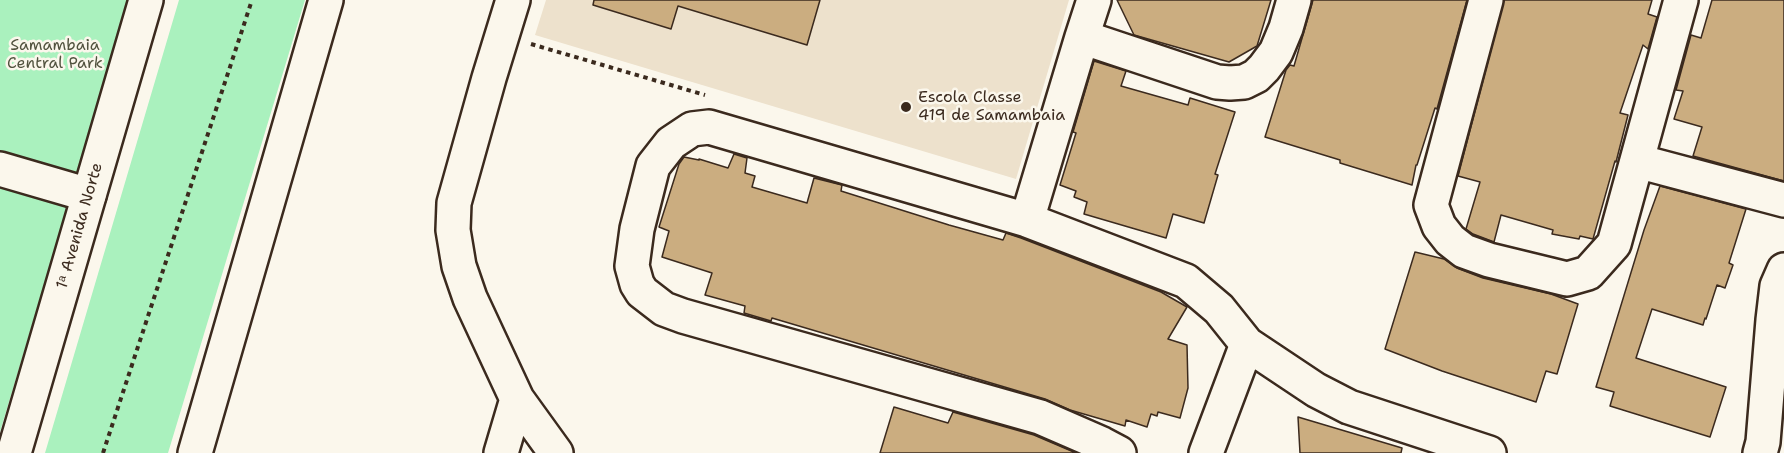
<!DOCTYPE html>
<html>
<head>
<meta charset="utf-8">
<style>
	body { margin:0 }
	canvas { display:block; background:#fbf7ec }
</style>
</head>
<body>
<canvas width="1784" height="453"></canvas>
<script>
const g = document.querySelector('canvas').getContext('2d');
g.lineJoin = 'round';
function paint(path, color) { g.fillStyle = color; g.fill(path, 'evenodd'); }
const poly = rows => new Path2D(rows.map(r => 'M' + r).join(''));
function stroke(path, color, width, dash) { g.strokeStyle = color; g.lineWidth = width; g.lineCap = dash ? 'butt' : 'round'; g.setLineDash(dash || []); g.stroke(path); }
function label(font, color, halo, rows, align = 'center') {
  g.font = font + ' "Shantell Sans",sans-serif'; g.lineWidth = 5; g.setLineDash([]); g.textBaseline = 'middle'; g.strokeStyle = halo; g.fillStyle = color; for (const [text, x, y, turn = 0] of rows) {
    g.save(); g.translate(x, y); g.rotate((+turn || 0) * Math.PI / 180); g.textAlign = isNaN(turn) ? turn : align; if (halo) g.strokeText(text, 0, 0); g.fillText(text, 0, 0); g.restore();
  }
}
const built = poly([
	[546,0,1069,0,1016,179,535,35]
]);
const green = poly([
	[0,0,129,0,0,432],
	[179,0,305,0,168,453,45,453]
]);
const building = poly([
	[594,0,820,0,807,45,678,6,671,29,593,5,594,0],
	[1117,0,1271,0,1257,46,1229,62,1134,35,1117,0],
	[1313,0,1467,0,1437,109,1435,108,1417,165,1416,165,1412,185,1340,163,1340,160,1265,137,1286,70,1290,65,1294,66,1313,0],
	[1504,0,1652,0,1648,14,1657,17,1648,49,1643,45,1620,113,1628,115,1616,162,1615,161,1593,239,1580,236,1579,239,1552,234,1553,230,1501,215,1494,242,1473,234,1466,229,1480,182,1458,176,1504,0],
	[1712,0,1784,0,1784,181,1693,156,1702,127,1674,119,1683,91,1676,90,1691,35,1701,38,1712,0],
	[1094,61,1126,71,1121,86,1188,105,1190,98,1235,112,1215,174,1218,175,1204,223,1173,214,1166,238,1084,214,1087,202,1074,197,1076,191,1060,185,1076,133,1073,132,1094,61],
	[734,154,747,158,745,173,755,176,752,187,807,203,814,178,842,185,841,191,949,225,1003,240,1006,233,1021,238,1161,292,1187,307,1168,339,1187,345,1188,388,1180,418,1158,412,1157,416,1151,414,1147,427,1126,420,1125,426,1070,410,1045,399,772,318,771,321,744,313,745,306,705,295,712,273,662,257,669,231,659,227,679,164,684,157,699,160,699,159,728,168,734,154],
	[1660,186,1746,209,1729,263,1733,265,1725,288,1717,285,1706,319,1705,318,1703,325,1652,309,1636,358,1726,387,1710,437,1610,406,1614,392,1596,387,1644,230,1660,186],
	[1415,252,1444,259,1457,268,1483,278,1551,294,1578,304,1557,374,1546,371,1536,402,1442,371,1385,349,1415,252],
	[894,407,948,423,953,412,1034,435,1076,453,880,453,894,407],
	[1298,417,1402,448,1401,453,1300,453,1298,417]
]);
const path = poly([
	[531,44,705,95],
	[103,453,252,0]
]);
const minor = poly([
	[513,0,489,78,454,203,453,230,459,266,470,298,517,399,556,453],
	[1094,0,1082,37,1217,82,1230,83,1244,82,1256,76,1264,68,1276,52,1286,28,1294,0],
	[1486,0,1431,205,1439,226,1450,240,1464,251,1489,260,1567,279,1588,273,1614,244,1681,0],
	[1637,161,1784,200],
	[0,169,89,195],
	[1027,220,1082,37],
	[1247,344,1316,390,1349,407,1489,453],
	[501,453,517,399],
	[1119,453,1102,444,1040,417,683,316,664,309,642,292,637,284,632,266,637,229,653,166,671,143,692,129,709,127,1027,220,1186,281,1219,309,1247,344,1206,453],
	[1760,453,1763,442,1773,320,1777,286,1784,270]
]);
const major = poly([
	[14,453,146,0],
	[195,453,326,0]
]);
const markers = [
	[906,107,6,"#3b2a1e"]
];
const parkNames = [
	["Samambaia",55,46],
	["Central Park",55,64]
];
const poiNames = [
	["Escola Classe",918,98],
	["419 de Samambaia",918,116]
];
const streetNames = [
	["1ᵃ Avenida Norte",80,226,-74]
];
paint(built, '#ede1cc');
paint(green, '#aaf1be');
paint(building, '#cbad80');
stroke(building, '#3b2a1e', 1.5);
stroke(minor, '#3b2a1e', 38);
stroke(major, '#3b2a1e', 38);
stroke(path, '#3b2a1e', 4, [4.5, 4.5]);
stroke(minor, '#fbf7ec', 33);
stroke(major, '#fbf7ec', 33);
for (const [x, y, r, color] of markers) { const dot = new Path2D(); dot.arc(x, y, r, 0, 2 * Math.PI); g.fillStyle = color; g.fill(dot); stroke(dot, '#fbf7ec', 2); }
label('16px', '#51523e', '#fbf7ec', parkNames);
label('16px', '#3b2a1e', '#fbf7ec', poiNames, 'left');
label('16px', '#3b2a1e', '#fbf7ec', streetNames);
</script>
</body>
</html>
